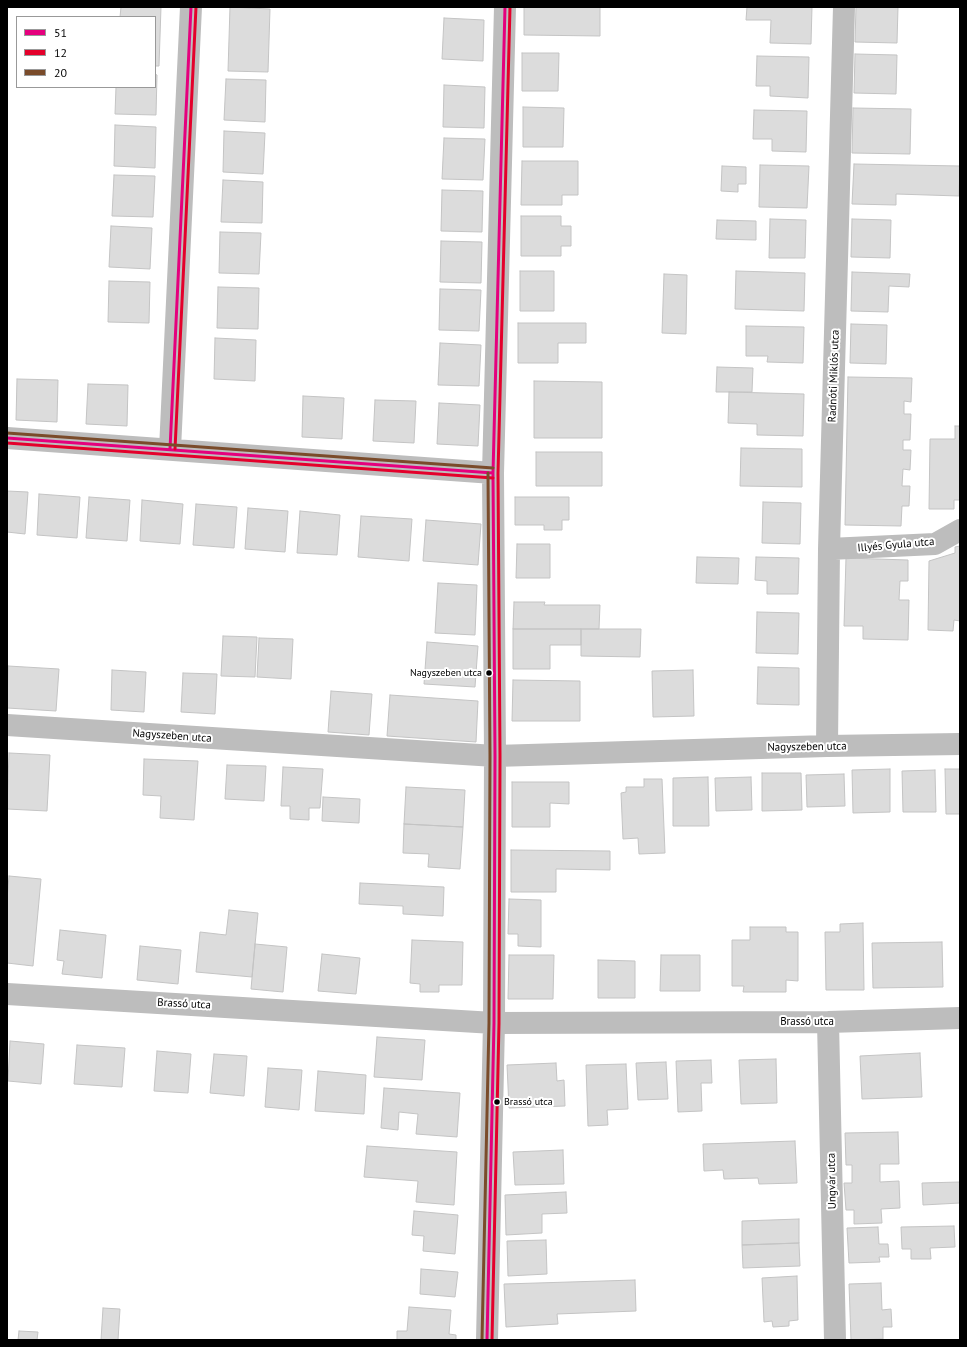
<!DOCTYPE html>
<html>
<head>
<meta charset="utf-8">
<style>
	body { margin:0 }
	#map { position:relative; width:967px; height:1347px; overflow:hidden; background:#fff; font-family:"PT Sans",sans-serif }
	canvas { display:block }
	.frame { position:absolute; inset:0; border:8px solid #000; pointer-events:none }
	.legend { position:absolute; left:16px; top:16px; width:140px; height:72px; box-sizing:border-box; background:#fff; border:1px solid #999; margin:0; padding:5px 7px; list-style:none; font-size:12px; color:#000 }
	.legend li { display:flex; align-items:center; gap:8px; height:20px }
	.legend b { width:20px; border:1px solid #999 }
</style>
</head>
<body>
<div id="map">
<canvas width="967" height="1347"></canvas>
<div class="frame"></div>
<ul class="legend">
<li><b style="height:5px;background:#e5007d"></b>51</li>
<li><b style="height:5px;background:#e4002b"></b>12</li>
<li><b style="height:5px;background:#7a4b2a"></b>20</li>
</ul>
</div>
<script>
const g = document.querySelector('canvas').getContext('2d');
g.lineJoin = 'round';
function paint(path, color) { g.fillStyle = color; g.fill(path, 'evenodd'); }
const poly = rows => new Path2D(rows.map(r => 'M' + r).join(''));
function stroke(path, color, width, dash) { g.strokeStyle = color; g.lineWidth = width; g.lineCap = dash ? 'butt' : 'round'; g.setLineDash(dash || []); g.stroke(path); }
function label(font, color, halo, rows, align = 'center') {
  g.font = font + ' "PT Sans",sans-serif'; g.lineWidth = 4; g.setLineDash([]); g.textBaseline = 'middle'; g.strokeStyle = halo; g.fillStyle = color; for (const [text, x, y, turn = 0] of rows) {
    g.save(); g.translate(x, y); g.rotate((+turn || 0) * Math.PI / 180); g.textAlign = isNaN(turn) ? turn : align; if (halo) g.strokeText(text, 0, 0); g.fillText(text, 0, 0); g.restore();
  }
}
const building = poly([
	[121,7,161,7,159,66,155,66,155,17,120,17,121,7],
	[230,7,270,9,268,72,228,71,230,7],
	[524,7,600,7,600,36,524,35,524,7],
	[747,7,812,7,811,44,770,43,771,20,746,20,747,7],
	[856,7,898,7,897,43,855,42,856,7],
	[444,18,484,20,483,61,442,59,444,18],
	[522,53,559,53,558,91,522,91,522,53],
	[855,54,897,55,896,94,854,93,855,54],
	[757,56,809,57,808,98,770,96,770,86,756,86,757,56],
	[155,74,157,75,156,115,115,114,116,87,155,87,155,74],
	[226,79,266,80,265,122,224,120,226,79],
	[444,85,485,87,484,128,443,127,444,85],
	[523,107,564,108,563,147,523,147,523,107],
	[853,108,911,109,910,154,852,153,853,108],
	[754,110,807,111,806,152,772,151,772,139,753,139,754,110],
	[115,125,156,127,155,168,114,166,115,125],
	[224,131,265,133,263,174,223,172,224,131],
	[444,138,485,139,483,180,442,179,444,138],
	[522,161,578,161,578,195,562,195,562,205,521,205,522,161],
	[854,164,960,166,959,196,896,194,896,205,852,204,854,164],
	[760,165,809,166,807,208,759,207,760,165],
	[722,166,746,167,746,184,738,184,738,192,721,191,722,166],
	[114,175,155,176,153,217,112,216,114,175],
	[223,180,263,182,262,223,221,222,223,180],
	[442,190,483,191,482,232,441,231,442,190],
	[521,216,561,216,561,226,571,226,571,246,561,246,561,256,521,256,521,216],
	[770,219,806,220,805,258,769,258,770,219],
	[852,219,891,220,890,258,851,257,852,219],
	[717,220,756,221,756,240,716,239,717,220],
	[111,226,152,228,150,269,109,267,111,226],
	[220,232,261,233,259,274,219,273,220,232],
	[441,241,482,242,481,283,440,282,441,241],
	[520,271,554,271,554,311,520,311,520,271],
	[736,271,805,273,804,311,735,309,736,271],
	[852,272,910,274,909,287,889,286,888,312,851,311,852,272],
	[664,274,687,275,686,334,662,333,664,274],
	[109,281,150,282,149,323,108,322,109,281],
	[218,287,259,288,258,329,217,328,218,287],
	[440,289,481,290,479,331,439,330,440,289],
	[518,323,586,323,586,343,558,343,558,363,518,363,518,323],
	[851,324,887,325,886,364,850,363,851,324],
	[746,326,804,327,803,363,767,362,768,356,746,356,746,326],
	[215,338,256,340,255,381,214,379,215,338],
	[440,343,481,345,479,386,438,385,440,343],
	[717,367,753,368,752,392,716,392,717,367],
	[848,377,912,378,911,402,904,401,904,414,911,414,910,440,903,440,903,450,911,450,910,470,903,469,902,486,910,486,909,506,902,506,901,526,845,525,848,377],
	[17,379,58,380,57,422,16,420,17,379],
	[534,381,602,382,602,438,534,438,534,381],
	[88,384,128,385,127,426,86,424,88,384],
	[729,392,804,394,803,436,757,435,757,424,728,423,729,392],
	[303,396,344,398,342,439,302,437,303,396],
	[375,400,416,401,414,443,373,441,375,400],
	[439,403,480,405,478,446,437,444,439,403],
	[955,426,960,426,960,500,954,500,954,509,929,509,930,439,955,439,955,426],
	[741,448,802,449,802,487,740,486,741,448],
	[536,452,602,452,602,486,536,486,536,452],
	[7,491,28,492,25,534,7,532,7,491],
	[39,494,80,497,77,538,37,535,39,494],
	[89,497,130,500,127,541,86,538,89,497],
	[515,497,569,497,569,520,562,520,562,530,544,530,544,525,515,525,515,497],
	[142,500,183,504,180,544,140,541,142,500],
	[763,502,801,503,800,544,762,543,763,502],
	[196,504,237,507,234,548,193,545,196,504],
	[248,508,288,511,285,552,245,549,248,508],
	[300,511,340,515,337,555,297,553,300,511],
	[361,516,412,519,409,561,358,557,361,516],
	[426,520,481,524,478,565,423,561,426,520],
	[517,544,550,544,550,578,516,578,517,544],
	[960,546,960,621,954,620,953,631,928,630,929,561,955,553,955,547,960,546],
	[697,557,739,558,738,584,696,583,697,557],
	[756,557,799,558,798,594,767,594,767,581,755,580,756,557],
	[846,558,908,560,908,581,900,581,899,600,909,600,908,640,863,639,863,626,844,626,846,558],
	[438,583,477,585,475,635,435,633,438,583],
	[514,602,545,602,544,605,600,605,599,629,513,629,514,602],
	[757,612,799,613,798,654,756,653,757,612],
	[513,629,581,629,581,645,550,645,550,669,513,669,513,629],
	[581,629,641,629,640,657,581,656,581,629],
	[223,636,257,637,255,677,221,676,223,636],
	[259,638,293,639,291,679,257,677,259,638],
	[427,642,478,646,475,687,424,684,427,642],
	[8,666,59,669,56,711,7,708,8,666],
	[758,667,799,668,799,705,757,704,758,667],
	[112,670,146,672,144,712,111,710,112,670],
	[693,670,694,716,653,717,652,671,693,670],
	[183,673,217,674,215,714,181,712,183,673],
	[513,680,580,681,580,721,512,721,513,680],
	[331,691,372,694,369,735,328,732,331,691],
	[390,695,478,701,476,742,387,736,390,695],
	[9,753,50,755,47,811,7,809,9,753],
	[144,759,198,761,194,820,160,818,161,796,143,795,144,759],
	[227,765,266,766,264,801,225,799,227,765],
	[283,767,323,769,320,808,309,808,309,820,290,819,290,806,281,806,283,767],
	[890,769,890,812,853,813,852,770,890,769],
	[945,769,960,769,960,814,946,814,945,769],
	[935,770,936,812,903,812,902,771,935,770],
	[762,773,801,773,802,810,762,811,762,773],
	[844,774,845,806,807,807,806,775,844,774],
	[708,777,709,826,673,826,673,778,708,777],
	[751,777,752,810,716,811,715,778,751,777],
	[644,779,662,779,665,853,639,854,638,838,623,839,621,793,626,792,626,787,644,787,644,779],
	[512,782,569,782,569,804,550,803,550,827,512,827,512,782],
	[406,787,465,790,463,827,404,824,406,787],
	[323,797,360,799,359,823,322,821,323,797],
	[404,824,463,827,460,869,428,867,429,854,403,853,404,824],
	[511,850,610,851,610,870,556,869,556,892,511,892,511,850],
	[9,876,41,879,33,966,7,963,7,899,9,876],
	[360,883,444,887,443,916,403,914,403,906,359,904,360,883],
	[509,899,541,900,541,947,518,946,518,934,508,934,509,899],
	[229,910,258,913,252,977,196,972,200,932,226,935,229,910],
	[863,923,864,990,826,990,825,932,840,932,840,924,863,923],
	[750,927,786,927,786,932,798,932,798,981,786,980,786,992,743,992,744,986,732,986,732,940,750,940,750,927],
	[60,930,106,935,102,978,62,974,64,961,57,960,60,930],
	[412,940,463,942,462,985,439,985,439,992,420,992,420,984,410,983,412,940],
	[942,942,943,987,873,988,872,943,942,942],
	[255,944,287,947,283,992,251,989,255,944],
	[140,946,181,950,178,984,137,980,140,946],
	[322,954,360,958,356,994,318,991,322,954],
	[509,955,554,955,553,999,508,999,509,955],
	[661,955,700,955,700,991,660,991,661,955],
	[598,960,635,961,635,998,598,998,598,960],
	[377,1037,425,1040,422,1080,374,1077,377,1037],
	[10,1041,44,1044,41,1084,8,1081,10,1041],
	[77,1045,125,1048,122,1087,74,1084,77,1045],
	[157,1051,191,1054,188,1093,154,1091,157,1051],
	[920,1053,922,1097,862,1099,860,1056,920,1053],
	[214,1054,247,1056,244,1096,210,1093,214,1054],
	[776,1059,777,1103,741,1104,739,1060,776,1059],
	[711,1060,712,1083,701,1083,702,1111,678,1112,676,1061,711,1060],
	[666,1062,668,1099,638,1100,636,1063,666,1062],
	[556,1063,557,1081,564,1080,565,1106,509,1108,507,1065,556,1063],
	[626,1064,628,1109,607,1110,608,1125,588,1126,586,1065,626,1064],
	[268,1068,302,1070,299,1110,265,1107,268,1068],
	[318,1071,366,1075,364,1114,315,1111,318,1071],
	[384,1088,460,1093,457,1137,416,1134,418,1114,399,1112,398,1130,381,1128,384,1088],
	[898,1132,899,1164,880,1164,880,1182,899,1181,900,1208,881,1209,882,1223,854,1224,854,1210,846,1210,844,1183,852,1183,852,1165,846,1165,845,1133,898,1132],
	[795,1141,797,1183,759,1184,758,1178,724,1179,723,1170,704,1171,703,1144,795,1141],
	[367,1146,457,1152,454,1205,416,1202,418,1181,364,1177,367,1146],
	[563,1150,564,1184,515,1185,513,1152,563,1150],
	[960,1182,960,1203,923,1205,922,1183,960,1182],
	[566,1192,567,1213,542,1214,542,1233,506,1235,505,1195,566,1192],
	[414,1211,458,1215,455,1254,423,1251,424,1236,412,1235,414,1211],
	[799,1219,799,1243,742,1245,742,1221,799,1219],
	[954,1226,955,1247,930,1248,931,1259,911,1259,911,1249,902,1249,901,1227,954,1226],
	[878,1227,879,1244,888,1244,889,1257,879,1257,880,1262,849,1263,847,1228,878,1227],
	[546,1240,547,1274,508,1276,507,1241,546,1240],
	[799,1243,800,1266,743,1268,742,1245,799,1243],
	[421,1269,458,1272,455,1297,420,1294,421,1269],
	[797,1276,798,1320,789,1321,789,1326,773,1327,772,1321,764,1322,762,1278,797,1276],
	[635,1280,636,1311,557,1314,558,1324,506,1327,504,1284,635,1280],
	[881,1283,882,1310,891,1309,892,1327,883,1327,883,1339,851,1340,849,1284,881,1283],
	[409,1307,451,1310,449,1334,456,1335,456,1340,397,1340,397,1331,407,1331,409,1307],
	[103,1308,120,1309,118,1340,101,1340,103,1308],
	[19,1331,38,1332,37,1340,18,1340,19,1331]
]);
const minor = poly([
	[7,438,493,473],
	[170,449,191,7],
	[829,549,935,544,960,530],
	[7,725,495,756,827,746,960,744],
	[827,746,829,549,844,7],
	[7,994,494,1023,828,1022,960,1018],
	[828,1022,835,1340],
	[487,1340,494,1023,495,756,493,473,505,7]
]);
const bus1 = poly([
	[7,438,493,473],
	[170,449,191,7],
	[487,1340,494,1023,495,756,493,473,505,7]
]);
const bus2 = poly([
	[7,443,493,478],
	[175,449,196,7],
	[492,1340,499,1023,500,756,498,473,510,7]
]);
const bus3 = poly([
	[7,433,493,468],
	[482,1340,489,1023,490,756,488,473]
]);
const markers = [
	[489,673,3.5,"#000"],
	[497,1102,3.5,"#000"]
];
const busNames = [
	["Nagyszeben utca",482,673],
	["Brassó utca",504,1102,"left"]
];
const streetNames = [
	["Radnóti Miklós utca",834,376,-88],
	["Illyés Gyula utca",896,545,-5],
	["Nagyszeben utca",172,736,4],
	["Nagyszeben utca",807,747,-1],
	["Brassó utca",184,1004,3],
	["Brassó utca",807,1022],
	["Ungvár utca",832,1181,-91]
];
paint(building, '#dcdcdc');
stroke(building, '#c4c4c4', 1);
stroke(minor, '#bdbdbd', 22);
stroke(bus1, '#e5007d', 3);
stroke(bus2, '#e4002b', 3);
stroke(bus3, '#7a4b2a', 3);
for (const [x, y, r, color] of markers) { const dot = new Path2D(); dot.arc(x, y, r, 0, 2 * Math.PI); g.fillStyle = color; g.fill(dot); stroke(dot, '#fff', 1.5); }
label('10px', '#000', '#fff', busNames, 'right');
label('11px', '#000', '#fff', streetNames);
</script>
</body>
</html>
